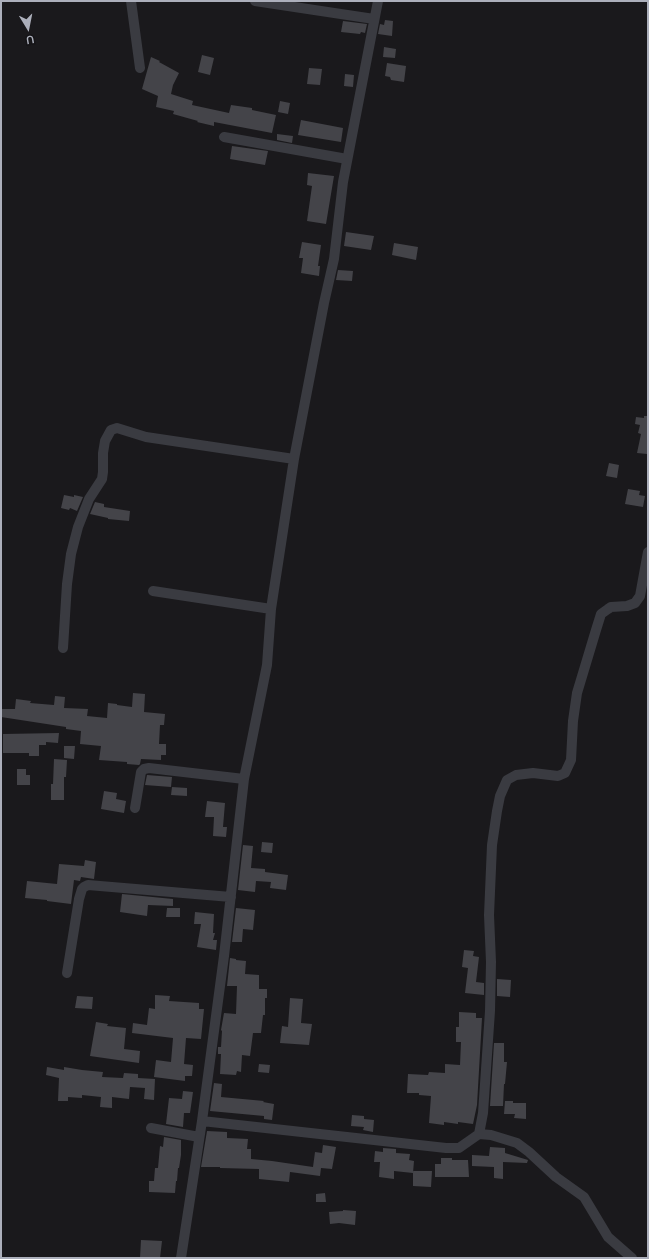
<!DOCTYPE html>
<html>
<head>
<meta charset="utf-8">
<style>
	body { margin:0 }
	#map { position:relative; width:649px; height:1259px; overflow:hidden; background:#1a191c; font-family:Mulish,sans-serif }
	canvas { display:block }
	.frame { position:absolute; inset:0; border:2px solid #acafbb; pointer-events:none }
	.north { position:absolute; left:8px; top:8px; width:40px; height:40px; -webkit-text-stroke:3px #151417; paint-order:stroke; rotate:170deg; font-size:11px; font-weight:700; line-height:16px; text-align:center; color:#acafbb }
	.north::after { content:''; display:block; margin:auto; width:14px; height:18px; background:#acafbb; clip-path:polygon(50% 0,100% 100%,50% 72%,0 100%) }
</style>
</head>
<body>
<div id="map">
<canvas width="649" height="1259"></canvas>
<div class="frame"></div>
<div class="north">U</div>
</div>
<script>
const g = document.querySelector('canvas').getContext('2d');
g.lineJoin = 'round';
function paint(path, color) { g.fillStyle = color; g.fill(path, 'evenodd'); }
const poly = rows => new Path2D(rows.map(r => 'M' + r).join(''));
function stroke(path, color, width, dash) { g.strokeStyle = color; g.lineWidth = width; g.lineCap = dash ? 'butt' : 'round'; g.setLineDash(dash || []); g.stroke(path); }
const building = poly([
	[385,20,393,21,392,36,378,34,380,24,384,25],
	[343,21,367,24,365,33,361,32,360,34,341,32],
	[384,47,396,49,395,58,383,57],
	[202,55,214,58,210,75,198,72],
	[151,57,160,61,159,62,179,73,173,85,171,94,193,101,192,105,229,113,231,105,252,108,252,110,276,115,272,133,214,122,214,126,197,122,198,121,173,114,174,111,156,107,158,96,142,89],
	[387,63,406,66,404,82,391,80,390,77,385,76],
	[309,68,322,69,320,85,307,84],
	[345,74,354,75,353,87,344,86],
	[280,101,290,103,288,114,278,112],
	[301,120,343,128,341,142,298,135],
	[277,134,293,136,292,143,277,140],
	[232,146,268,151,265,165,230,159],
	[308,173,334,176,326,224,307,221,312,186,307,185],
	[346,232,374,236,371,250,344,246],
	[302,242,321,245,318,266,320,266,319,276,301,273,303,258,299,258],
	[394,243,418,247,416,260,392,255],
	[338,270,353,271,352,281,336,280],
	[644,416,648,416,648,449,647,454,637,453,641,434,638,433,640,425,635,424,636,417,644,418],
	[609,463,619,465,617,478,606,476],
	[628,489,640,491,639,495,645,496,643,507,625,504],
	[64,495,74,497,74,495,83,497,77,511,70,508,69,510,61,508],
	[95,502,104,504,104,507,130,511,129,521,108,519,108,518,90,514],
	[133,693,145,694,144,712,165,714,164,725,160,725,159,744,166,744,166,755,161,755,161,760,141,759,140,764,139,765,127,764,127,762,99,760,101,746,80,744,81,731,66,729,66,727,1,717,1,709,15,709,16,699,31,701,30,703,54,705,55,696,65,697,64,708,88,709,87,716,107,718,108,703,117,704,117,705,132,707],
	[59,733,58,743,46,742,46,745,39,745,39,756,29,756,29,753,3,753,3,734],
	[64,746,75,746,74,759,64,758],
	[54,759,67,760,66,777,64,777,64,800,51,800,51,784,53,784],
	[17,769,26,769,26,775,30,775,30,785,17,785],
	[147,775,172,777,171,787,145,785],
	[172,787,187,788,187,796,171,795],
	[104,791,117,793,116,799,126,801,124,813,101,809],
	[207,801,225,803,223,827,227,827,226,837,213,836,214,817,205,817],
	[262,842,273,843,272,853,261,852],
	[243,845,253,846,251,868,265,869,265,872,288,875,286,890,270,888,271,882,256,881,255,892,238,890],
	[85,860,96,862,94,879,81,877,80,881,74,880,71,904,47,901,47,900,25,898,27,881,57,884,59,864,84,866],
	[122,894,173,899,173,906,148,905,147,916,120,912],
	[167,908,180,908,180,917,166,917],
	[236,908,255,910,253,930,243,929,242,942,232,942],
	[195,912,214,914,213,933,215,933,213,940,217,940,216,950,197,947,201,924,194,924],
	[464,950,474,951,473,956,479,957,476,982,484,983,484,995,465,993,468,968,462,967],
	[230,958,236,959,236,960,246,961,245,974,259,975,259,989,267,989,267,998,265,998,265,1015,263,1015,261,1033,253,1033,250,1056,242,1055,241,1072,237,1071,236,1075,220,1074,221,1054,218,1054,218,1047,221,1047,222,1031,221,1030,224,1013,236,1014,237,986,227,986],
	[497,979,511,980,510,997,497,996],
	[155,995,170,996,169,1001,199,1003,199,1009,204,1009,201,1039,186,1038,184,1064,193,1065,192,1076,185,1076,185,1081,154,1077,156,1060,171,1062,173,1038,132,1033,133,1023,147,1025,149,1008,155,1009],
	[77,996,93,997,92,1009,75,1008],
	[290,998,303,999,301,1023,312,1024,309,1045,280,1043,282,1026,288,1027],
	[459,1012,476,1013,476,1018,482,1018,477,1105,473,1124,458,1122,458,1124,444,1122,444,1125,429,1123,431,1096,419,1095,419,1093,407,1093,408,1074,428,1075,429,1072,445,1073,445,1064,460,1065,461,1042,456,1042,456,1027,459,1027],
	[96,1022,108,1024,107,1026,126,1028,124,1049,140,1051,139,1063,90,1056],
	[494,1043,504,1043,504,1062,507,1062,505,1084,504,1084,503,1106,490,1106],
	[259,1064,270,1065,269,1073,258,1072],
	[47,1067,64,1070,64,1067,82,1070,103,1072,102,1077,123,1078,124,1073,138,1074,138,1078,155,1079,154,1100,144,1099,145,1088,130,1087,129,1099,112,1097,112,1108,100,1107,101,1097,82,1095,82,1098,68,1097,68,1101,58,1101,59,1078,46,1075],
	[214,1083,222,1084,221,1097,264,1101,263,1102,274,1104,272,1120,264,1119,264,1116,210,1111],
	[183,1091,193,1092,190,1113,184,1113,183,1127,166,1124,169,1098,182,1099],
	[505,1101,513,1101,513,1103,526,1103,526,1119,514,1118,515,1114,504,1114],
	[352,1115,364,1116,364,1119,374,1120,373,1132,363,1130,364,1127,351,1126],
	[207,1131,227,1132,227,1138,248,1139,247,1149,251,1149,251,1159,272,1161,313,1167,315,1152,322,1153,323,1145,336,1147,332,1169,321,1168,320,1176,290,1172,289,1182,259,1179,259,1169,220,1168,220,1167,201,1167],
	[164,1137,181,1140,181,1155,179,1168,178,1168,177,1181,176,1181,175,1193,149,1192,149,1181,154,1181,155,1168,158,1168,160,1146,163,1147],
	[490,1147,505,1148,505,1153,528,1160,527,1163,503,1162,503,1179,494,1178,494,1167,472,1166,472,1155,489,1156],
	[383,1148,396,1149,396,1153,410,1154,409,1160,414,1161,413,1173,394,1171,394,1179,379,1177,380,1162,374,1162,375,1151,383,1152],
	[441,1158,452,1158,452,1160,468,1160,469,1177,435,1177,435,1164,441,1164],
	[413,1171,432,1171,431,1187,413,1186],
	[325,1193,326,1202,316,1202,316,1194],
	[343,1210,356,1211,355,1225,339,1223,330,1224,329,1212,343,1211],
	[141,1240,162,1241,160,1258,140,1258]
]);
const minor = poly([
	[131,1,140,68],
	[255,1,374,19],
	[224,137,347,159],
	[153,591,271,609],
	[63,648,67,584,71,554,78,527,89,499,102,479,103,472,103,453,105,441,111,430,117,428,146,437,294,459],
	[135,808,141,772,144,769,149,768,244,779],
	[67,973,79,899,82,889,84,887,88,885,231,897],
	[202,1121,374,1140,446,1148,459,1148,479,1134,491,1135,517,1143,529,1152,556,1177,584,1197,608,1237,632,1258],
	[151,1128,199,1137],
	[479,1134,483,1113,490,1011,491,962,489,915,492,845,497,811,500,796,507,780,516,775,533,773,558,776,565,773,571,760,573,721,577,693,596,630,601,614,608,609,611,607,627,606,635,603,640,596,648,552],
	[181,1258,202,1121,224,956,244,779,267,665,271,609,294,459,324,303,334,259,343,182,378,1]
]);
paint(building, '#444449');
stroke(minor, '#3a3b41', 10);
</script>
</body>
</html>
